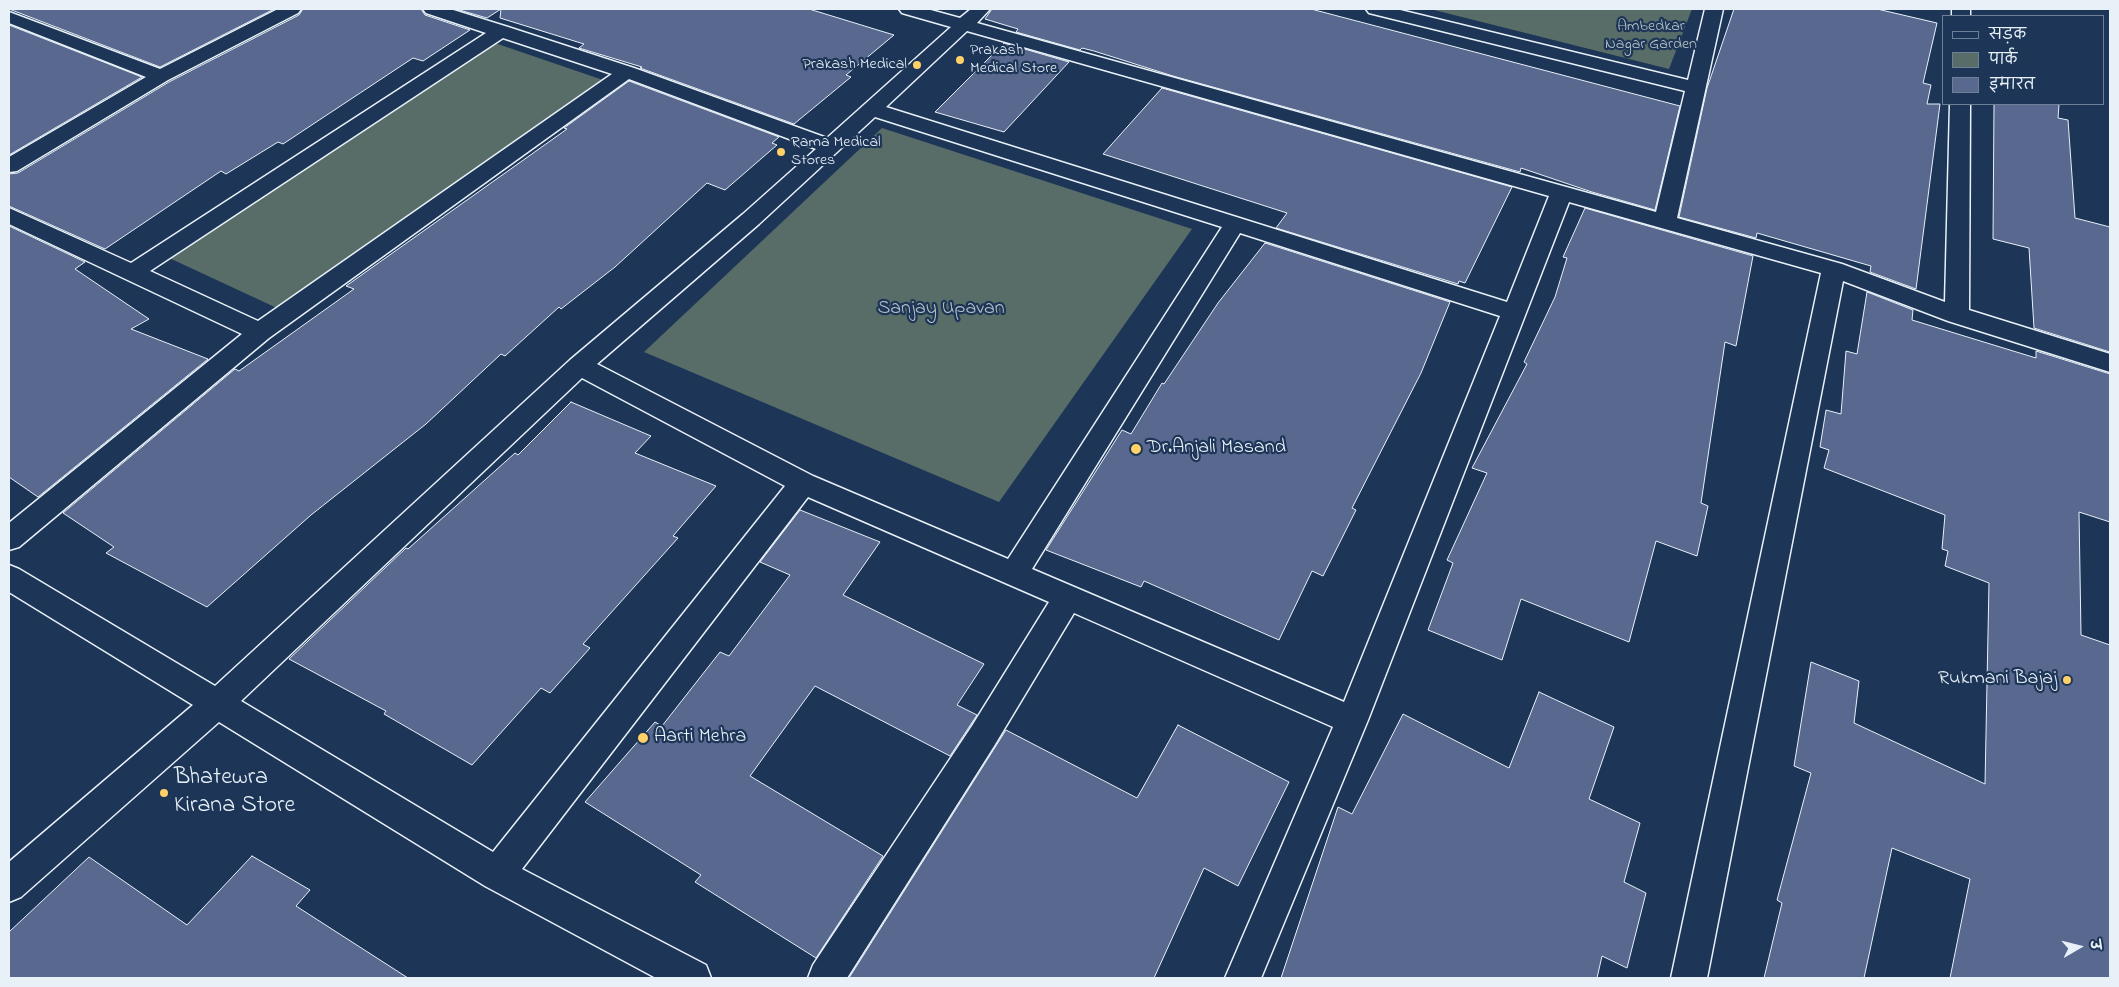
<!DOCTYPE html>
<html>
<head>
<meta charset="utf-8">
<style>
	body { margin:0 }
	#map { position:relative; width:2119px; height:987px; overflow:hidden; background:#1d3557; font-family:"Indie Flower","Playpen Sans Deva",sans-serif }
	canvas { display:block }
	.frame { position:absolute; inset:0; border:10px solid #e8f1f8; pointer-events:none }
	.legend { position:absolute; left:1942px; top:15px; width:162px; height:90px; box-sizing:border-box; background:#1d3557; border:1px solid #6e8097; margin:0; padding:6px 9px; list-style:none; font-size:15px; color:#e8f1f8 }
	.legend li { display:flex; align-items:center; gap:10px; height:25px }
	.legend b { width:25px; border:1px solid #6e8097 }
	.north { position:absolute; left:2054px; top:922px; width:50px; height:50px; -webkit-text-stroke:4px #1d3557; paint-order:stroke; rotate:82deg; font-size:14px; font-weight:700; line-height:20px; text-align:center; color:#e8f1f8 }
	.north::after { content:''; display:block; margin:auto; width:18px; height:22px; background:#e8f1f8; clip-path:polygon(50% 0,100% 100%,50% 72%,0 100%) }
</style>
</head>
<body>
<div id="map">
<canvas width="2119" height="987"></canvas>
<div class="frame"></div>
<ul class="legend">
<li><b style="height:6px;background:#1d3557"></b>सड़क</li>
<li><b style="height:14px;background:#586d68"></b>पार्क</li>
<li><b style="height:14px;background:#58688f"></b>इमारत</li>
</ul>
<div class="north">उ</div>
</div>
<script>
const g = document.querySelector('canvas').getContext('2d');
g.lineJoin = 'round';
function paint(path, color) { g.fillStyle = color; g.fill(path, 'evenodd'); }
const poly = rows => new Path2D(rows.map(r => 'M' + r).join(''));
function stroke(path, color, width, dash) { g.strokeStyle = color; g.lineWidth = width; g.lineCap = dash ? 'butt' : 'round'; g.setLineDash(dash || []); g.stroke(path); }
function label(font, color, halo, rows, align = 'center') {
  g.font = font + ' "Indie Flower",sans-serif'; g.lineWidth = 4.5; g.setLineDash([]); g.textBaseline = 'middle'; g.strokeStyle = halo; g.fillStyle = color; for (const [text, x, y, turn = 0] of rows) {
    g.save(); g.translate(x, y); g.rotate((+turn || 0) * Math.PI / 180); g.textAlign = isNaN(turn) ? turn : align; if (halo) g.strokeText(text, 0, 0); g.fillText(text, 0, 0); g.restore();
  }
}
const green = poly([
	[1430,9,1692,9,1669,69],
	[489,41,603,80,279,309,152,250],
	[882,128,1192,229,999,502,644,352]
]);
const building = poly([
	[9,9,274,9,160,67,9,9],
	[303,9,421,9,425,15,470,30,423,61,413,58,283,144,278,142,226,174,221,171,105,249,9,206,9,174,18,173,169,82,299,15,303,9],
	[456,9,809,9,894,35,846,75,851,77,794,124,640,68,642,67,579,48,584,44,500,18,501,9,487,18,456,9],
	[992,9,1311,9,1680,106,1655,210,1592,192,1521,168,1520,172,1173,76,1094,51,1082,48,1080,50,1016,32,1018,29,985,19,992,9],
	[1734,9,1877,9,1937,23,1923,83,1931,85,1927,104,1940,104,1916,289,1870,272,1871,266,1757,233,1756,238,1679,217,1707,88,1734,9],
	[9,25,142,77,9,155,9,25],
	[1004,43,1069,62,1004,132,935,112,1004,43],
	[629,81,779,137,772,143,777,145,725,190,707,183,615,267,561,309,559,307,505,356,501,354,426,424,311,515,207,607,106,553,114,547,63,513,235,369,239,371,354,289,346,286,567,129,564,128,629,81],
	[1162,88,1512,187,1465,283,1459,281,1458,284,1276,228,1287,213,1103,154,1162,88],
	[1994,104,2059,104,2058,118,2068,120,2075,218,2110,227,2110,352,2034,328,2029,248,1993,239,1994,104],
	[1585,208,1753,256,1736,346,1725,342,1701,503,1708,506,1697,556,1656,541,1629,642,1521,599,1502,660,1428,630,1453,563,1447,560,1487,473,1472,468,1527,364,1524,362,1555,297,1567,258,1563,257,1585,208],
	[9,226,85,262,75,269,149,319,131,329,208,359,38,497,9,477,9,226],
	[1265,243,1450,302,1421,373,1352,508,1356,510,1323,576,1312,571,1279,640,1144,581,1141,587,1046,550,1122,430,1131,434,1162,383,1164,384,1218,303,1265,243],
	[1867,292,1913,310,1912,320,2036,358,2036,351,2110,374,2110,522,2079,512,2081,635,2110,645,2110,978,1950,978,1970,879,1892,848,1864,978,1764,978,1782,903,1777,900,1811,773,1794,766,1811,662,1859,681,1854,723,1985,784,1989,583,1945,566,1948,551,1942,549,1945,515,1824,468,1829,450,1820,447,1826,410,1841,414,1846,351,1857,354,1867,292],
	[571,402,651,436,635,453,716,486,673,536,678,538,583,644,590,648,550,693,541,688,472,765,384,714,386,711,289,659,406,548,408,549,515,453,518,455,571,402],
	[800,510,880,542,843,595,984,664,957,705,977,715,950,756,815,686,750,776,883,856,816,958,695,882,701,875,585,802,655,722,662,726,720,652,729,656,790,575,760,562,800,510],
	[1539,692,1614,727,1589,799,1640,823,1624,882,1646,893,1627,968,1602,956,1597,978,1281,978,1338,807,1352,814,1403,714,1509,768,1539,692],
	[1178,725,1289,782,1238,886,1204,868,1154,978,849,978,1006,730,1137,798,1178,725],
	[252,856,310,890,296,906,408,978,9,978,9,932,89,857,187,925,252,856]
]);
const minor = poly([
	[278,9,301,9,298,13,168,80,17,171,9,172,9,157,146,77,9,23,9,12,160,69,278,9],
	[423,9,450,9,508,27,634,68,827,138,951,27,902,13,899,9,927,9,960,18,971,9,990,9,977,23,1656,212,1685,91,1369,13,1366,9,1396,9,1688,80,1705,9,1723,9,1677,218,1842,264,1945,302,1950,104,1970,104,1969,310,2110,354,2110,372,1948,321,1843,281,1707,978,1671,978,1821,273,1569,202,1368,720,1261,978,1225,978,1333,727,1074,613,994,746,847,978,808,978,813,965,972,726,1049,602,808,497,522,869,706,965,711,978,656,978,485,886,219,722,21,897,9,902,9,862,193,705,9,592,9,565,19,569,215,686,570,360,743,214,816,149,629,79,269,338,19,547,9,550,9,523,242,334,9,224,9,208,131,263,486,33,426,13,423,9],
	[967,31,1549,196,1507,302,886,107,967,31],
	[503,38,612,74,258,321,150,271,503,38],
	[875,117,1222,227,1008,559,813,476,597,364,759,224,875,117],
	[1240,233,1500,316,1344,702,1032,569,1240,233],
	[582,378,785,486,493,852,241,701,582,378],
	[1952,9,1970,9,1970,16,1952,16,1952,9]
]);
const markers = [
	[960,60,5,"#ffd166"],
	[917,65,5,"#ffd166"],
	[781,152,5,"#ffd166"],
	[1136,449,6,"#ffd166"],
	[2067,680,5,"#ffd166"],
	[643,738,6,"#ffd166"],
	[164,793,5,"#ffd166"]
];
const farParknames = [
	["Ambedkar",1651,27],
	["Nagar Garden",1651,45]
];
const farPoinames = [
	["Prakash",970,51],
	["Medical Store",970,69],
	["Prakash Medical",907,65,"right"],
	["Rama Medical",791,143],
	["Stores",791,161]
];
const parkNames = [
	["Sanjay Upavan",941,310]
];
const poiNames = [
	["Dr.Anjali Masand",1147,449],
	["Rukmani Bajaj",2057,680,"right"],
	["Aarti Mehra",654,738]
];
const nearPoinames = [
	["Bhatewra",174,779],
	["Kirana Store",174,807]
];
paint(green, '#586d68');
paint(building, '#58688f');
stroke(building, '#e8f1f8', 1);
stroke(minor, '#e8f1f8', 3);
paint(minor, '#1d3557');
for (const [x, y, r, color] of markers) { const dot = new Path2D(); dot.arc(x, y, r, 0, 2 * Math.PI); g.fillStyle = color; g.fill(dot); stroke(dot, '#1d3557', 2); }
label('16px', '#b6c3c6', '#1d3557', farParknames);
label('16px', '#e8f1f8', '#1d3557', farPoinames, 'left');
label('20px', '#b6c3c6', '#1d3557', parkNames);
label('20px', '#e8f1f8', '#1d3557', poiNames, 'left');
label('24px', '#e8f1f8', '#1d3557', nearPoinames, 'left');
</script>
</body>
</html>
